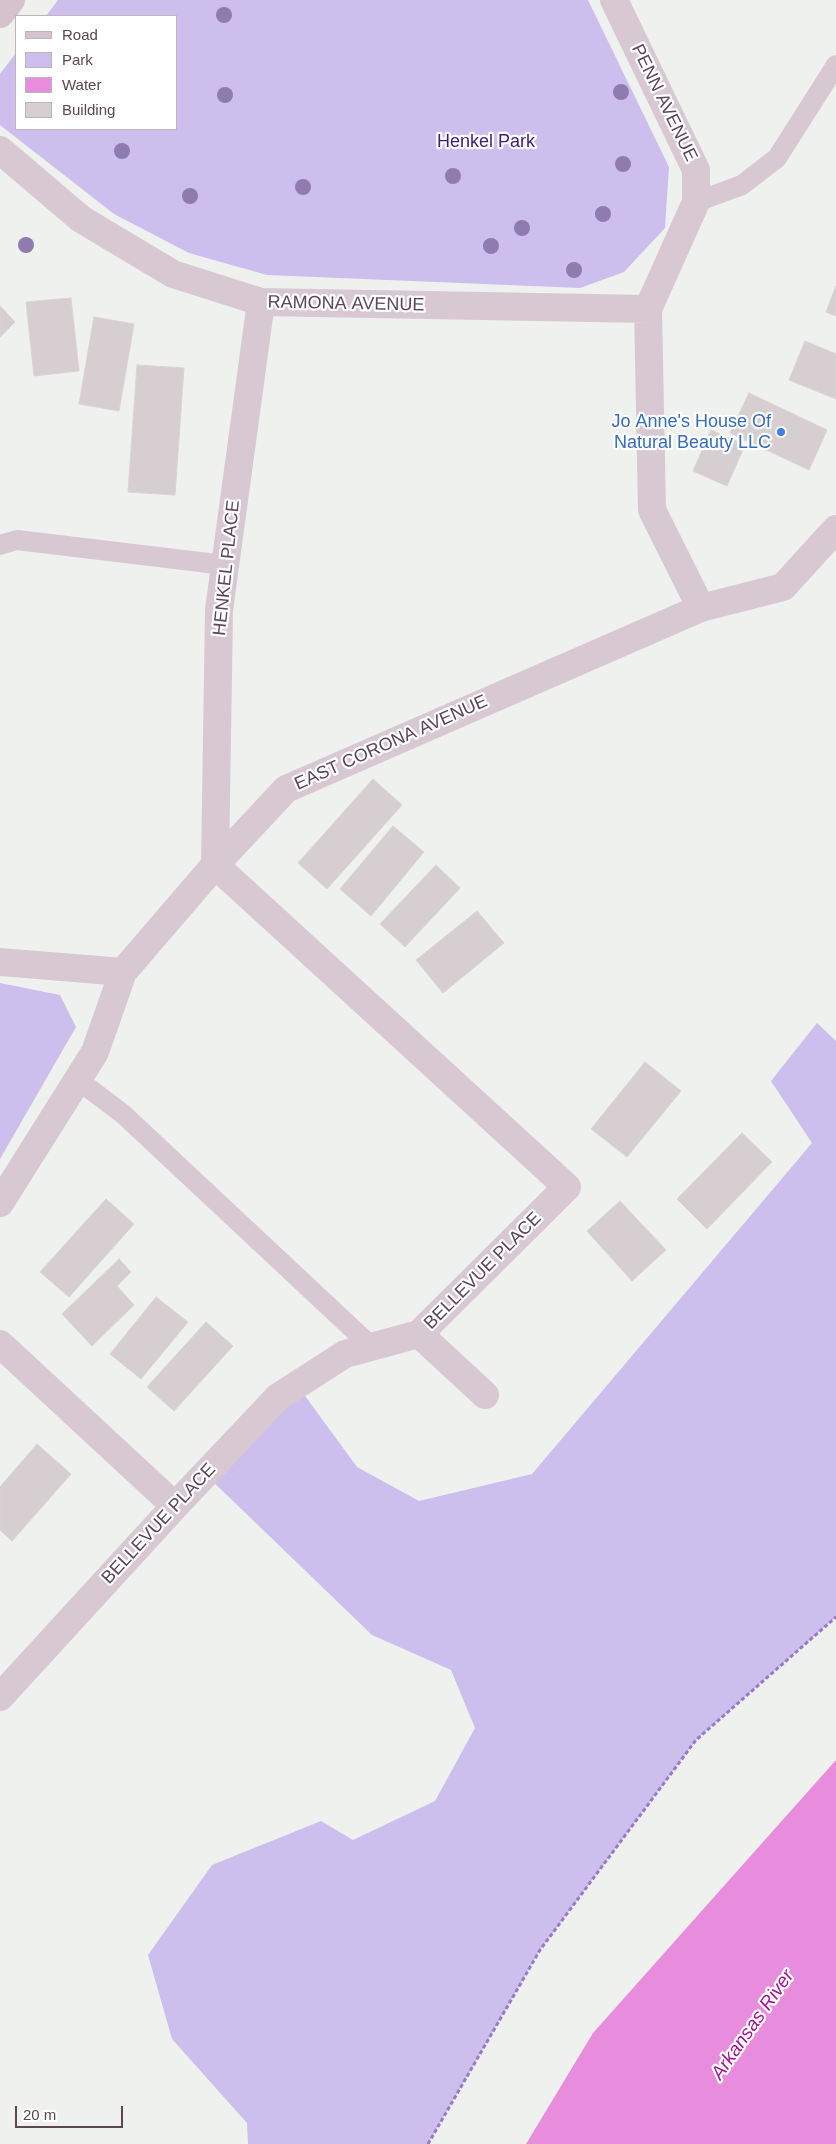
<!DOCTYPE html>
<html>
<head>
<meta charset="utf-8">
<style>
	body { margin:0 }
	#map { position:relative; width:836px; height:2144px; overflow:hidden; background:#eff1ee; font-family:Arial,sans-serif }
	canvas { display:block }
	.legend { position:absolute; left:15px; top:15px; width:162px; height:115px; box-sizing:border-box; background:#fff; border:1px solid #bdb5ba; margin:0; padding:6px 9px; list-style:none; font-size:15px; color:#5b4753 }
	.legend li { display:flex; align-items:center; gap:10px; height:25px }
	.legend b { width:25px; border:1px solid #bdb5ba }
	.scale { position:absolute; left:15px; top:2106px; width:108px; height:22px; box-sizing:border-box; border:2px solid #5b4753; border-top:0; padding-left:6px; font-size:15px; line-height:18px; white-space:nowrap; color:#5b4753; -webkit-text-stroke:4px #fff; paint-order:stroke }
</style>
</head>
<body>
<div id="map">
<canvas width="836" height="2144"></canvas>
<ul class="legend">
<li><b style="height:6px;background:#d6c2cd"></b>Road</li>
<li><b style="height:14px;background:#ccbeed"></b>Park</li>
<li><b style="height:14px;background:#e88ddd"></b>Water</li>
<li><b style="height:14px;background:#d6ced1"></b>Building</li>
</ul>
<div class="scale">20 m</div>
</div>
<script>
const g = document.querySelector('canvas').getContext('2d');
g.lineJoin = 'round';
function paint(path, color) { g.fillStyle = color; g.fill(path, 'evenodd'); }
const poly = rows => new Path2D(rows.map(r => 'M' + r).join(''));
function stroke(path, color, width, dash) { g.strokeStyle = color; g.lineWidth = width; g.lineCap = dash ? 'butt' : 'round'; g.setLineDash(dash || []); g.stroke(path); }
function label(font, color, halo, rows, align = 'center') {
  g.font = font + ' Arial,sans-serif'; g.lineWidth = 4.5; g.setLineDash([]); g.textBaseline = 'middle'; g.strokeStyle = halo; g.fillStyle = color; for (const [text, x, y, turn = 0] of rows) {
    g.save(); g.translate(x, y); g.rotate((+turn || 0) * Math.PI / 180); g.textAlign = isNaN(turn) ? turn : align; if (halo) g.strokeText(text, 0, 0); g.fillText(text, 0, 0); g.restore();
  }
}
const green = poly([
	[58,0,588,0,669,167,665,228,624,272,580,288,267,275,189,253,114,214,0,125,0,74,16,53,16,129,176,129,176,16,46,16],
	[0,983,60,995,76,1027,0,1159],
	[817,1023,836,1041,836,1617,696,1740,540,1950,428,2144,248,2144,247,2123,172,2039,148,1955,212,1865,321,1821,353,1840,435,1801,475,1728,451,1670,372,1635,205,1474,297,1385,357,1467,419,1501,532,1474,812,1143,771,1081]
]);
const water = poly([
	[836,1760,836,2144,526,2144,593,2033]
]);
const building = poly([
	[836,286,836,316,826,312,836,286],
	[71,298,79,371,34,376,26,302,71,298],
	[0,306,15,322,0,337,0,306],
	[94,317,134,324,119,411,79,404,94,317],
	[805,341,836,354,836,399,789,380,805,341],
	[137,365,184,368,175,495,128,492,137,365],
	[749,393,827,430,809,470,730,433,749,393],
	[711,430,745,445,727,486,693,471,711,430],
	[373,779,402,805,327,889,298,863,373,779],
	[393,826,424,852,371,916,340,889,393,826],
	[436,865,460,888,405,947,380,924,436,865],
	[477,911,504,943,443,993,416,960,477,911],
	[645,1062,681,1091,627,1157,591,1129,645,1062],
	[742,1133,772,1162,707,1229,677,1199,742,1133],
	[106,1199,134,1224,69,1297,40,1272,106,1199],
	[620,1201,666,1250,632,1281,587,1231,620,1201],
	[119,1259,131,1272,117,1286,134,1305,92,1346,62,1314,119,1259],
	[156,1297,188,1322,141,1379,110,1354,156,1297],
	[206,1322,233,1346,174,1411,147,1387,206,1322],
	[37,1444,71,1474,12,1541,0,1530,0,1487,37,1444]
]);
const path = poly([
	[428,2144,540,1950,696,1740,836,1617]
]);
const service = poly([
	[696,202,742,185,777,158,836,65],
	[0,545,17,540,225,565],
	[78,1080,123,1114,372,1347]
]);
const minor = poly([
	[614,0,696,170,696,202,648,309,652,510,701,608],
	[0,150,81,219,173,274,261,302,648,309],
	[0,962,123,972],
	[0,1203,95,1052,123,972,215,865,286,789,701,608,783,587,836,529],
	[419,1334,485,1395],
	[0,1344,175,1506],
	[0,1697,175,1506,278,1397,345,1354,419,1334,567,1187,215,865,219,610,261,302]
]);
const secondary = poly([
	[0,14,11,0]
]);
const trees = [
	[224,15],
	[621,92],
	[225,95],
	[122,151],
	[623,164],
	[453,176],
	[303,187],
	[190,196],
	[603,214],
	[522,228],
	[26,245],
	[491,246],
	[574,270]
];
const markers = [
	[781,432,5,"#3f7fe0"]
];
const streetNames = [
	["PENN AVENUE",664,103,64],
	["RAMONA AVENUE",346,304,1],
	["HENKEL PLACE",227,568,-84],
	["EAST CORONA AVENUE",391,743,-24],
	["BELLEVUE PLACE",483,1271,-45],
	["BELLEVUE PLACE",159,1524,-47]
];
const parkNames = [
	["Henkel Park",486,142]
];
const shopNames = [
	["Jo Anne's House Of",771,422],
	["Natural Beauty LLC",771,443]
];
const waterNames = [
	["Arkansas River",753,2025,-55]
];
paint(green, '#ccbeed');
paint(water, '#e88ddd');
paint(building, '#d6ced1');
stroke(building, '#dad3d5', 1);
stroke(path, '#9a78c9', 3, [4, 2.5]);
stroke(service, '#d8c8d2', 20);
stroke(minor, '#d8c8d2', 28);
stroke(secondary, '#d6c2cd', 28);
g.fillStyle = '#907bae';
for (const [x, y] of trees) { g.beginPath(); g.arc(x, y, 8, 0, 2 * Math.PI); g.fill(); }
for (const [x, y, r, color] of markers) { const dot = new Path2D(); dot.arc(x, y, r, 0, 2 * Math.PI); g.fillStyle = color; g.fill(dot); stroke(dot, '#fff', 2); }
label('18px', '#5b4753', '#fff', streetNames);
label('18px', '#421b79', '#fff', parkNames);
label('18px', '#366cbe', '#fff', shopNames, 'right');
label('italic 19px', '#a31291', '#fff', waterNames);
</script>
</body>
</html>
